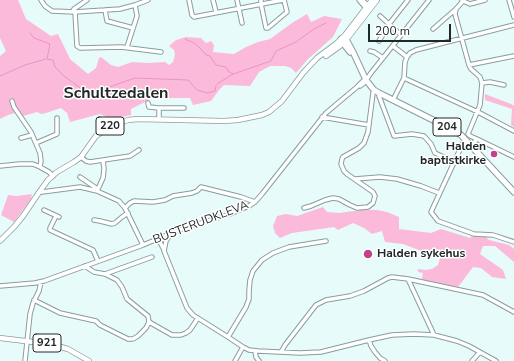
<!DOCTYPE html>
<html>
<head>
<meta charset="utf-8">
<style>
	body { margin:0 }
	#map { position:relative; width:514px; height:361px; overflow:hidden; background:#e6fbfa; font-family:"Nunito Sans",sans-serif }
	canvas { display:block }
	.scale { position:absolute; left:368px; top:24px; width:83px; height:18px; box-sizing:border-box; border:2px solid #202828; border-top:0; padding-left:5px; font-size:12px; line-height:14px; white-space:nowrap; color:#202828; -webkit-text-stroke:3px #fff; paint-order:stroke }
</style>
</head>
<body>
<div id="map">
<canvas width="514" height="361"></canvas>
<div class="scale">200 m</div>
</div>
<script>
const g = document.querySelector('canvas').getContext('2d');
g.lineJoin = 'round';
function paint(path, color) { g.fillStyle = color; g.fill(path, 'evenodd'); }
const poly = rows => new Path2D(rows.map(r => 'M' + r).join(''));
function stroke(path, color, width, dash) { g.strokeStyle = color; g.lineWidth = width; g.lineCap = dash ? 'butt' : 'round'; g.setLineDash(dash || []); g.stroke(path); }
function label(font, color, halo, rows, align = 'center') {
  g.font = font + ' "Nunito Sans",sans-serif'; g.lineWidth = 3; g.setLineDash([]); g.textBaseline = 'middle'; g.strokeStyle = halo; g.fillStyle = color; for (const [text, x, y, turn = 0] of rows) {
    g.save(); g.translate(x, y); g.rotate((+turn || 0) * Math.PI / 180); g.textAlign = isNaN(turn) ? turn : align; if (halo) g.strokeText(text, 0, 0); g.fillText(text, 0, 0); g.restore();
  }
}
const green = poly([
	[0,0,18,0,26,19,51,36,58,34,70,59,88,74,96,68,99,58,101,57,111,65,118,67,132,62,147,63,165,62,169,65,173,62,175,54,174,50,169,46,176,40,186,37,201,38,206,43,211,41,214,45,213,52,234,54,246,47,258,42,270,39,292,23,307,14,311,22,324,16,342,19,333,37,308,59,296,73,291,68,285,66,270,66,259,72,250,86,224,85,219,90,211,101,193,105,190,98,153,98,131,109,131,115,111,119,100,114,70,122,67,113,61,108,46,113,41,114,37,112,23,116,15,113,8,115,0,119,0,56,6,51,0,38],
	[485,94,511,104,514,106,514,127,511,125,512,109,485,100],
	[32,194,31,199,14,222,1,215,8,195,17,196],
	[323,207,327,212,339,213,362,210,377,210,387,212,399,217,399,229,431,233,441,229,470,238,472,236,486,237,489,240,509,245,514,249,514,262,495,246,483,246,480,254,503,270,506,279,492,277,481,268,473,267,458,287,401,277,401,275,422,279,423,273,418,272,418,269,426,270,432,269,438,265,440,258,403,244,385,242,382,231,372,234,364,228,353,223,338,230,334,227,292,233,280,238,275,233,273,226,277,216,286,214,297,216]
]);
const stream = poly([
	[30,33,34,38,50,44,47,59,53,60,55,67,64,76,79,87,82,94,89,94,135,78,188,80,197,90,207,93,215,91,216,86],
	[185,39,194,43,201,49,206,55,210,56,216,65,226,67,228,71,233,74],
	[0,76,25,65,46,59],
	[217,84,233,74,271,61,276,51,296,42,314,29,326,23]
]);
const minor = poly([
	[41,0,45,6,52,11,75,12,120,9,135,5,148,0],
	[189,0,192,15,194,17,283,0],
	[213,0,216,12],
	[237,0,242,23],
	[261,0,261,4,266,28,268,28,287,12,284,0],
	[359,0,364,6,367,8],
	[362,0,369,6],
	[509,0,514,17],
	[463,1,470,4,485,0],
	[456,9,455,14,469,65,471,69,480,77,482,83,480,105,468,134,470,136,477,139],
	[105,10,107,21,133,28],
	[72,12,74,9,87,0],
	[75,12,77,46,80,48,121,47,161,52],
	[380,16,401,35],
	[433,29,456,9,463,1,462,0],
	[379,41,389,24,408,0],
	[393,46,407,57],
	[127,47,137,16,135,5],
	[370,51,374,52,383,58],
	[469,65,514,56],
	[404,78,478,112,514,131],
	[482,83,490,82,504,85],
	[360,86,364,83,371,73,429,0],
	[379,93,379,96,394,136,412,134,424,136,431,144,435,153,454,162],
	[393,100,404,78,405,62,407,57,410,53,416,50,514,25],
	[12,101,14,107,31,132,40,153,41,161,40,167],
	[148,103,149,107,159,108],
	[322,117,369,125],
	[159,119,159,108,184,108],
	[21,138,32,135],
	[466,140,463,143,431,212,438,221,474,234,493,235,514,242],
	[36,143,57,134,57,118],
	[471,146,477,139,514,157],
	[81,157,86,161,90,162,130,156,139,150],
	[0,166,19,164,33,164,40,167,49,172,53,176],
	[80,177,96,188,97,191],
	[355,179,380,177,397,179,421,186,439,193],
	[40,191,42,192,80,187,97,191,119,201,125,208,143,245],
	[97,191,103,178,104,169,103,160],
	[125,208,130,203,134,201,153,202,165,200,173,196,192,193,197,191,201,187,241,197,255,202],
	[304,208,311,206,325,200,333,198,339,199,350,205,357,208,368,207,373,203,375,196,373,192,347,174,344,171,341,164,342,159,343,157,359,148,364,143,368,132,373,93,374,90],
	[44,210,59,217],
	[56,216,50,228,50,230,93,250,98,261],
	[94,220,100,221,112,224,115,223,122,217,128,213],
	[170,235,166,241,164,251,187,308,193,315,228,337,243,347,249,350,258,351,300,353,321,352,369,340,392,335,414,334,434,335,457,341,469,346,496,361],
	[157,239,161,244,164,250],
	[105,274,152,257],
	[408,279,434,335],
	[0,286,35,283,44,281,143,245,179,230,230,214,249,206,255,202,262,194,326,113,357,87,363,81,366,80],
	[34,300,60,313,96,321,100,325,128,339,133,339,138,336,146,328,149,322,148,316,127,299,122,287,117,280,105,274,94,272,85,266],
	[149,322,172,335,181,335,186,333,190,330,198,318],
	[228,337,246,307,249,299,249,291,250,280,253,271,262,260,273,253,289,247,326,241],
	[369,340,371,346,375,352,380,358,385,361],
	[255,351,256,357,259,361],
	[281,352,285,345,316,305,326,300,350,296,364,291,388,278,392,277,408,279,483,295,514,312],
	[25,361,30,314,33,303,39,291,41,282],
	[235,361,243,347],
	[472,361,480,352]
]);
const major = poly([
	[326,56,340,46,346,40,377,0],
	[0,241,14,227,23,216,40,191,48,180,57,172,74,162,81,157,96,136,113,125,128,120,138,119,224,121,238,120,262,115,269,112,282,101,303,73,317,58,337,43,345,35,372,0],
	[0,338,50,344,68,349,89,361]
]);
const highway = poly([
	[341,39,347,41,353,52,366,80,374,90,379,93,455,131,461,135,514,192],
	[341,39,343,43,350,52]
]);
const markers = [
	[494,154,4,"#c2428c"],
	[368,254,5,"#c2428c"]
];
const shields = [
	[110,126,28],
	[447,127,28],
	[47,343,28]
];
const shieldNames = [
	["220",110,126],
	["204",447,127],
	["921",47,343]
];
const poiNames = [
	["Halden",486,147],
	["baptistkirke",486,161],
	["Halden sykehus",377,254,"left"]
];
const streetNames = [
	["BUSTERUDKLEVA",201,223,-21]
];
const districtNames = [
	["Schultzedalen",116,94]
];
paint(green, '#fcbada');
stroke(stream, '#e995bf', 1);
stroke(minor, '#8a9d9d', 5.5);
stroke(major, '#8a9d9d', 6);
stroke(highway, '#8a9d9d', 7);
stroke(minor, '#fff', 3.5);
stroke(major, '#fff', 4.5);
stroke(highway, '#fff', 5);
for (const [x, y, r, color] of markers) { const dot = new Path2D(); dot.arc(x, y, r, 0, 2 * Math.PI); g.fillStyle = color; g.fill(dot); stroke(dot, '#fff', 1.5); }
for (const [x, y, w] of shields) { const box = new Path2D(); box.roundRect(x - w / 2, y - 9, w, 18, 3); g.fillStyle = '#fff'; g.fill(box); stroke(box, '#202828', 1); }
label('bold 11px', '#202828', null, shieldNames);
label('bold 12px', '#202828', '#fff', poiNames, 'right');
label('12px', '#202828', '#fff', streetNames);
label('bold 16px', '#202828', '#fff', districtNames);
</script>
</body>
</html>
